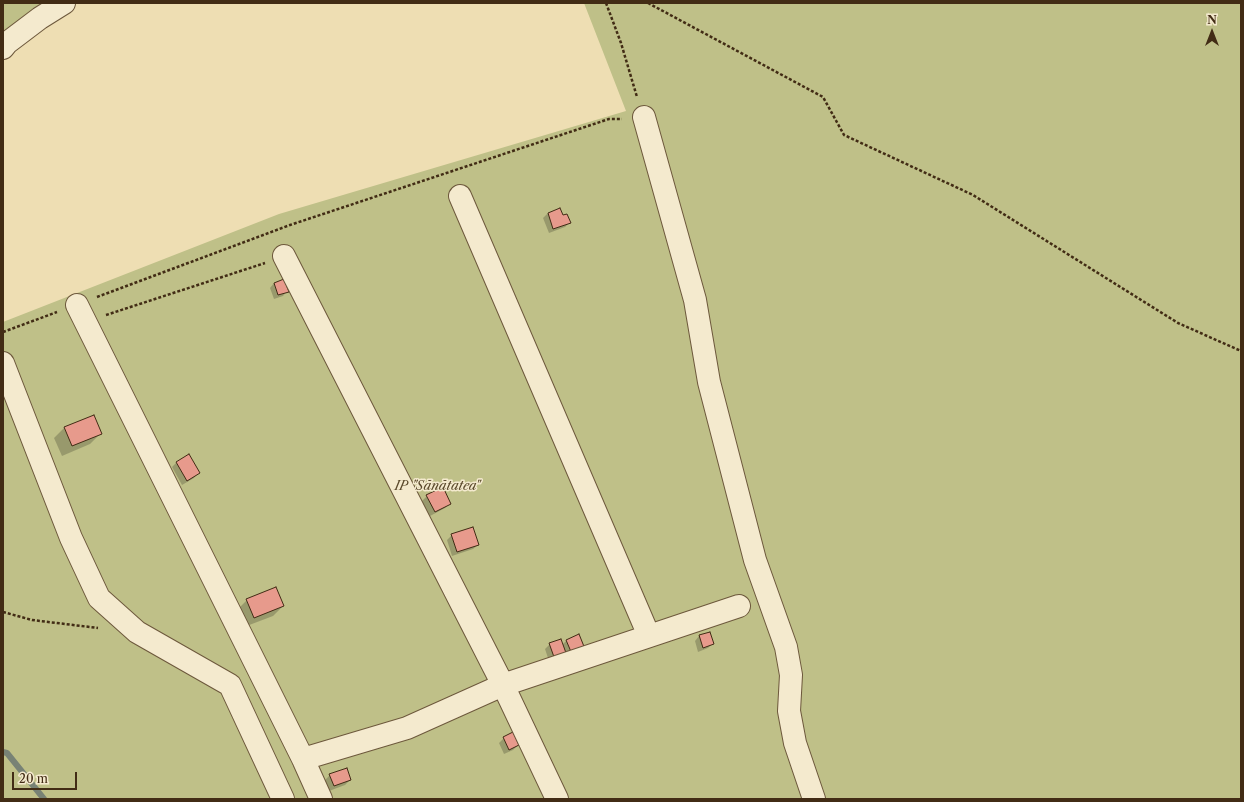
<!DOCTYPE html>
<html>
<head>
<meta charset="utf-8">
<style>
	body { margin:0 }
	#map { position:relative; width:1244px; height:802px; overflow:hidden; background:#eedeb3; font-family:"Libre Caslon Text",serif }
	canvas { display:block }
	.frame { position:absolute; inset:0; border:4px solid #422c15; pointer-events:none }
	.north { position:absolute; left:1192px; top:12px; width:40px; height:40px; -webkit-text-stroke:3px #f4eace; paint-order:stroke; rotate:0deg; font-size:11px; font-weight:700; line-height:16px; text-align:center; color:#422c15 }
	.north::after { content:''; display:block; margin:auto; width:14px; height:18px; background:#422c15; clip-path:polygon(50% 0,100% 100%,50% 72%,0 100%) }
	.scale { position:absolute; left:12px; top:772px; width:65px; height:18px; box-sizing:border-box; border:2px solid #422c15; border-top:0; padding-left:5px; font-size:12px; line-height:14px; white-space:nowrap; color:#422c15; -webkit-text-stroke:3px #f4eace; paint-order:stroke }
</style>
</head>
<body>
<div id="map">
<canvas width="1244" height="802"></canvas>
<div class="frame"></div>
<div class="north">N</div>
<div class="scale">20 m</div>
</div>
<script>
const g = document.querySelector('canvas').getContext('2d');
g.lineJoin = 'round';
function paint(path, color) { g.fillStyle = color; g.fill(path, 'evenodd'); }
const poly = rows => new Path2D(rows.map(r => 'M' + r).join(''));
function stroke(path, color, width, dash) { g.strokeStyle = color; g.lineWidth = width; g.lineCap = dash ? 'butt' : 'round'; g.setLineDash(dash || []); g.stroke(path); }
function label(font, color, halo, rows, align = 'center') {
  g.font = font + ' "Libre Caslon Text",serif'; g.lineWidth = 3; g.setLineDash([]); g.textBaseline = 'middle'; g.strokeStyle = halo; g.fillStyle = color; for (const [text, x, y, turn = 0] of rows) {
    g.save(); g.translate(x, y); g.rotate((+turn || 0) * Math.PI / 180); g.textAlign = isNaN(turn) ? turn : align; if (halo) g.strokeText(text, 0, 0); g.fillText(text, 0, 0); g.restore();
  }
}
const green = poly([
	[3,3,53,3,3,39],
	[584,3,1241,3,1241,799,3,799,3,322,279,214,626,111]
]);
const shadow = poly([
	[559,209,562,217,570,222,565,227,549,233,543,218,548,213],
	[274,283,287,291,283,296,274,299,270,288],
	[93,416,100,434,90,444,62,456,54,438,64,428],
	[176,463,198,473,194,478,182,485,172,467],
	[427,496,450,503,445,508,430,516,422,501],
	[452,535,478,545,473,549,452,556,447,540],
	[247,600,283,606,273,616,244,627,237,610],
	[579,636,567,659,549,661,545,649,550,644,562,645,566,641],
	[699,636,713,643,708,648,698,652,695,641],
	[504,738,518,745,513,750,504,754,499,743],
	[330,775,350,780,345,785,329,791,325,780]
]);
const stream = poly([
	[3,752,7,753,44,799]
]);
const building = poly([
	[560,208,563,215,567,214,571,223,553,229,548,213,560,208],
	[284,279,289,292,278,295,274,283,284,279],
	[94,415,102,434,72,446,64,427,94,415],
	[189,454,200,473,187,481,176,462,189,454],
	[443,487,451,504,435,512,426,495,443,487],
	[473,527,479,545,457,552,451,534,473,527],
	[276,587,284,606,254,618,246,599,276,587],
	[710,632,714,644,703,648,699,635,710,632],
	[579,634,585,649,572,654,566,640,579,634],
	[561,639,566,653,554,657,549,643,561,639],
	[513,732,519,745,509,750,503,737,513,732],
	[347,768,351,780,334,786,329,774,347,768]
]);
const path = poly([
	[606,3,621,43,637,97],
	[648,3,823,97,844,135,973,195,1178,323,1241,351],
	[97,297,290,225,609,119,622,119],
	[106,315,265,263],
	[3,332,57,312],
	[3,612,32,620,98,628]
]);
const minor = poly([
	[3,48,7,43,40,18,64,3],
	[644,117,695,300,709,382,755,560,786,647,791,675,789,711,795,743,814,799],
	[460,196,649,636],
	[284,256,503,685,557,799],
	[77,305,303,759,321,799],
	[3,363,71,538,99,598,137,632,230,685,283,799],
	[303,759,407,728,503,685,739,606]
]);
const parkNames = [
	["IP \"Sănătatea\"",437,486]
];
paint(green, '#bfc088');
paint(shadow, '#0003');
stroke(stream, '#788275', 6);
paint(building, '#e79a8c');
stroke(building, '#422c15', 1);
stroke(minor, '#6d583c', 24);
stroke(path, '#422c15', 2.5, [3, 2]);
stroke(minor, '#f4eace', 22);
label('italic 13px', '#5b4a2c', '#f4eace', parkNames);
</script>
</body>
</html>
